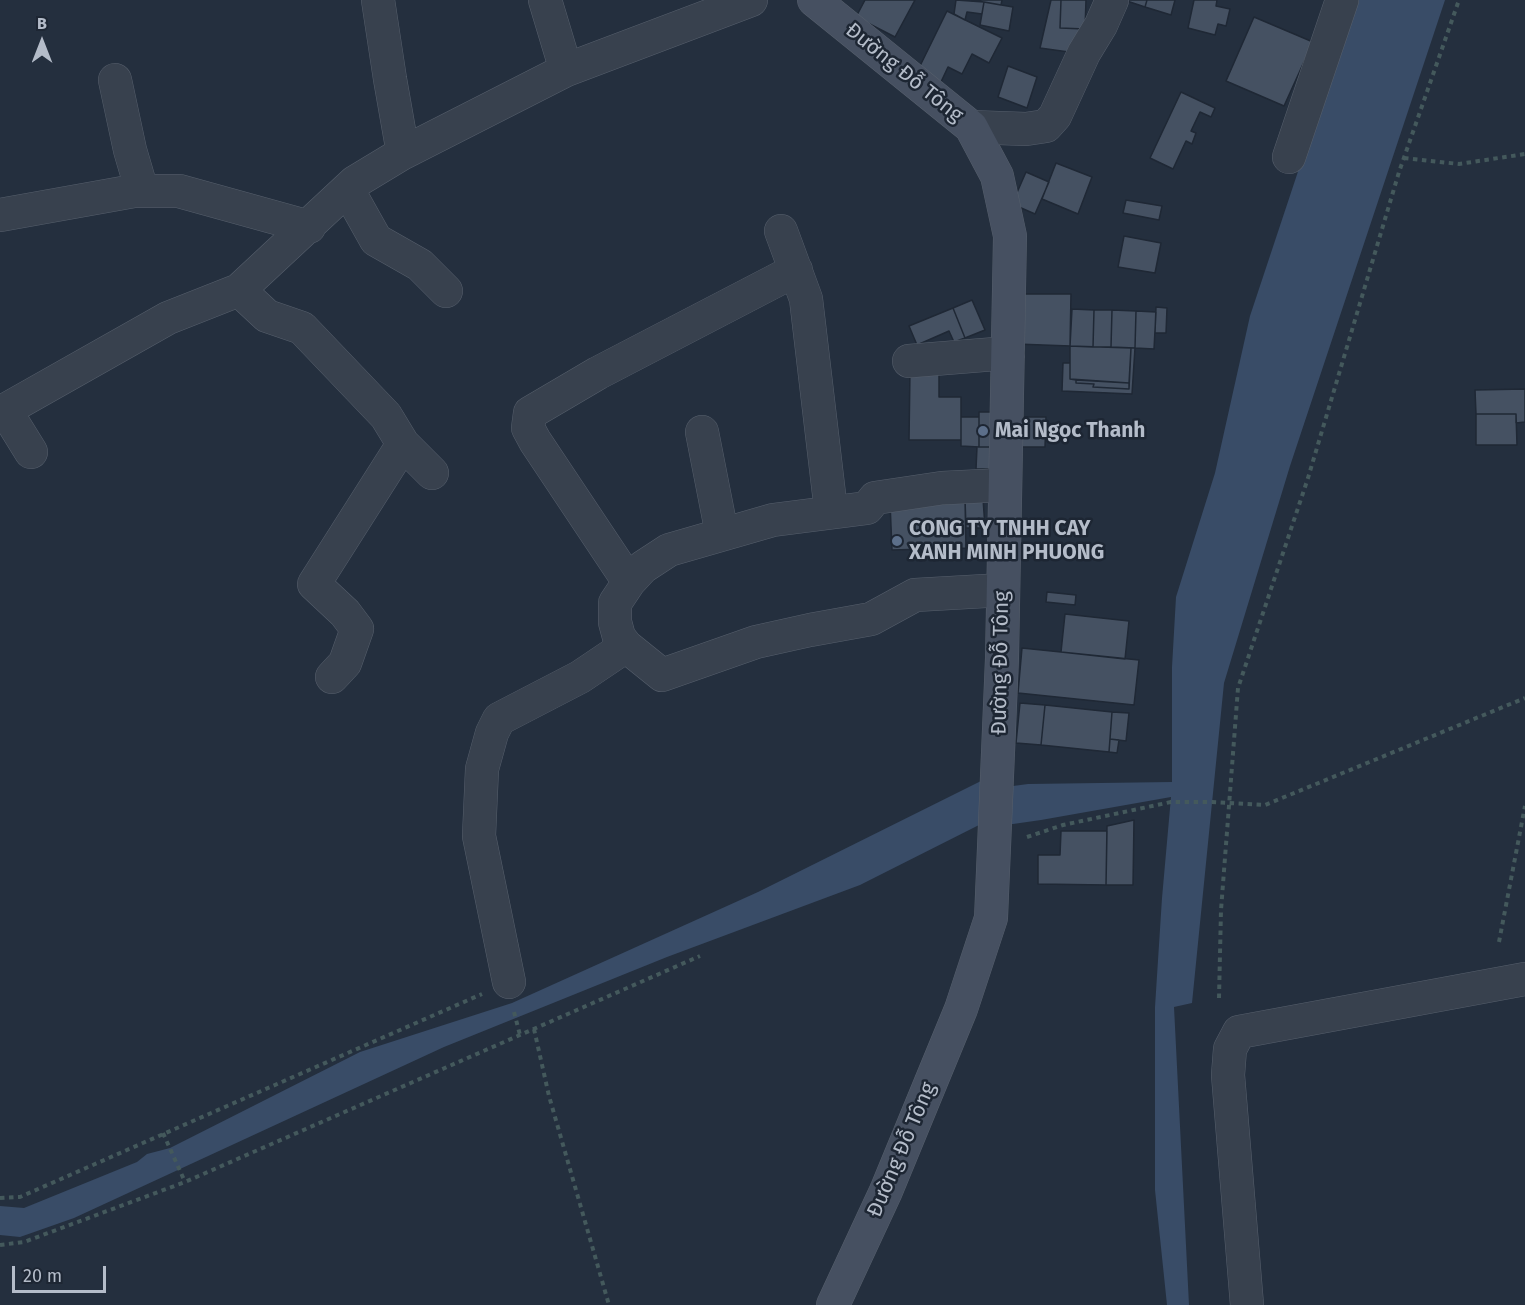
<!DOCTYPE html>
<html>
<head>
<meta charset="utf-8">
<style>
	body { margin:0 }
	#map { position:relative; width:1525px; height:1305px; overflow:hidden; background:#242f3e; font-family:"Fira Sans",sans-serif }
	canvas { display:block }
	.north { position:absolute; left:12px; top:12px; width:60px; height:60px; -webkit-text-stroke:4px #1d2633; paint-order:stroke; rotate:0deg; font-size:16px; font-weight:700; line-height:24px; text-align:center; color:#b4bcc9 }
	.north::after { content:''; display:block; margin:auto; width:21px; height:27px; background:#b4bcc9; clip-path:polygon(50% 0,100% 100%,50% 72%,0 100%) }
	.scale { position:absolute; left:12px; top:1266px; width:94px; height:27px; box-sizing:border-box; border:3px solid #b4bcc9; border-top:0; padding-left:8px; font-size:18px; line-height:21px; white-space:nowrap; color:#b4bcc9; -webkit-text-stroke:4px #1d2633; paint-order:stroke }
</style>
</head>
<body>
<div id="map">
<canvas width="1525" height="1305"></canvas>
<div class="north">B</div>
<div class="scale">20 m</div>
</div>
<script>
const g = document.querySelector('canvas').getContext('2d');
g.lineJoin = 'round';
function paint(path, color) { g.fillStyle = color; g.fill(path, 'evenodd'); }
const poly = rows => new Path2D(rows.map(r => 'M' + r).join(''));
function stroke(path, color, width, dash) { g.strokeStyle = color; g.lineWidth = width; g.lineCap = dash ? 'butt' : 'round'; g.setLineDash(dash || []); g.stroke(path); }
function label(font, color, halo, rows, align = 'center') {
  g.font = font + ' "Fira Sans",sans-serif'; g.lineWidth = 5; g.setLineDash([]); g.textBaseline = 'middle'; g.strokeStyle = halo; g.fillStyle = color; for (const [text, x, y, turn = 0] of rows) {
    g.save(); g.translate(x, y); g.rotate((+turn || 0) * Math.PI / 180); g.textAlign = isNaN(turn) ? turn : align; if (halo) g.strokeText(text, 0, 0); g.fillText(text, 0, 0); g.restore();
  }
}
const water = poly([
	[1355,0,1445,0,1290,466,1224,683,1192,1003,1174,1007,1189,1305,1167,1305,1155,1190,1155,1007,1162,898,1171,797,1041,820,1013,824,981,824,860,885,667,957,444,1047,74,1218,20,1237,0,1235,0,1206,24,1208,137,1162,147,1154,170,1148,360,1052,512,1003,758,892,981,781,997,781,1013,786,1028,784,1172,782,1172,667,1176,597,1215,473,1250,316]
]);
const building = poly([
	[865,0,915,0,895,37,856,17,865,0],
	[956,0,984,2,982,14,967,12,965,20,954,14,956,0],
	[972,0,1002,0,1001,5,972,0],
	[1051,0,1061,0,1060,28,1085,29,1076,53,1040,48,1051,0],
	[1061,0,1086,0,1085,29,1060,28,1061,0],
	[1124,0,1147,0,1145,7,1124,0],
	[1147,0,1175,0,1171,15,1145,7,1147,0],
	[1194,0,1217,0,1216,6,1230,9,1226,26,1218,24,1215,35,1188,28,1194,0],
	[984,2,1013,7,1009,31,980,25,984,2],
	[947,11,1002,38,989,63,972,54,962,74,948,67,940,84,917,72,947,11],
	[1254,17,1313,42,1284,106,1226,81,1254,17],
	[1008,66,1037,77,1027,108,998,97,1008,66],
	[1181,92,1215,108,1211,117,1200,112,1191,131,1196,133,1192,144,1186,141,1173,169,1150,158,1181,92],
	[1056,163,1092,177,1078,214,1042,199,1056,163],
	[1026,172,1049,182,1035,214,1012,204,1026,172],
	[1126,200,1162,206,1159,220,1123,213,1126,200],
	[1124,236,1161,243,1155,273,1118,267,1124,236],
	[1015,294,1071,294,1070,346,1016,344,1015,294],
	[972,300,985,330,965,338,953,308,972,300],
	[1156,307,1167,308,1166,333,1155,333,1156,307],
	[953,308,965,338,954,342,949,331,917,345,909,326,953,308],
	[1072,309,1094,310,1093,347,1070,346,1072,309],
	[1094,310,1112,310,1111,347,1093,347,1094,310],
	[1112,310,1136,311,1135,348,1111,347,1112,310],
	[1136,311,1156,312,1154,349,1135,348,1136,311],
	[1070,346,1131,348,1129,383,1070,379,1070,346],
	[1131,348,1135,348,1132,394,1062,391,1063,363,1070,363,1070,379,1076,380,1076,383,1094,384,1093,387,1129,389,1131,348],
	[910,370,939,371,939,397,961,397,961,440,909,440,910,370],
	[1076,380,1129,383,1129,389,1093,387,1094,384,1076,383,1076,380],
	[1525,389,1525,422,1516,423,1516,414,1476,414,1475,390,1525,389],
	[979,412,993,412,993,447,979,447,979,412],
	[1476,414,1516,414,1517,445,1476,445,1476,414],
	[961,417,979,417,979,447,961,446,961,417],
	[1017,417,1046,417,1045,447,1017,447,1017,417],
	[977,447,993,447,993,469,976,469,977,447],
	[983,498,985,528,966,528,965,499,983,498],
	[965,499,966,548,892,550,890,502,965,499],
	[1047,592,1076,595,1075,605,1046,602,1047,592],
	[1065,614,1129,621,1125,659,1061,652,1065,614],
	[1022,648,1139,660,1134,705,1018,693,1022,648],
	[1020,703,1045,705,1041,745,1016,743,1020,703],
	[1045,705,1112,712,1109,752,1041,745,1045,705],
	[1112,712,1129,713,1126,741,1110,739,1112,712],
	[1110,739,1119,740,1117,753,1109,752,1110,739],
	[1134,820,1133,885,1106,885,1107,826,1134,820],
	[1061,831,1107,831,1106,885,1038,884,1038,855,1060,855,1061,831]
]);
const path = poly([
	[1404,158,1459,164,1525,154],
	[1027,837,1063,825,1171,802,1212,802,1265,805,1525,698],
	[1499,942,1525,806],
	[1219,998,1221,910,1238,688,1308,478,1399,172,1459,0],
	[514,1012,520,1035],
	[534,1029,549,1096,609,1305],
	[163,1133,185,1182],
	[0,1198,20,1197,482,994],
	[0,1245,24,1242,185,1182,700,956]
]);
const minor = poly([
	[378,0,390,79,403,153],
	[545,0,566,70],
	[115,80,130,150,142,191],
	[971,127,1026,129,1046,126,1055,116,1084,53,1101,25,1112,0],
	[1289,157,1342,0],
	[348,190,376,240,420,265,446,291],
	[0,215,134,191,179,191,309,227],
	[781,231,806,299,831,511],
	[239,290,267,316,302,328,386,416,403,444,432,473],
	[909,361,1008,353],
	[5,410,31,452],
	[0,413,168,318,239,290,355,182,403,153,566,70,751,0],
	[702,432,722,534],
	[629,582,535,441,528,428,530,413,598,373,796,270],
	[626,646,662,675,756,642,810,630,871,619,915,595,1003,590],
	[332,677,345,663,357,629,345,613,314,584,403,444],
	[509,982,479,836,482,769,492,733,499,719,580,677,626,646,619,637,615,622,615,603,629,582,643,567,669,550,773,520,867,508,875,498,942,488,1004,485],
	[1247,1305,1228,1075,1230,1049,1239,1032,1525,979]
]);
const secondary = poly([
	[814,0,971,127,997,176,1010,236,1002,658,991,918,961,1009,886,1191,833,1305]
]);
const markers = [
	[983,431,6,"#5c6f8a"],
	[897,541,6,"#5c6f8a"]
];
const streetNames = [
	["Đường Đỗ Tông",904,73,39],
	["Đường Đỗ Tông",1001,663,-89],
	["Đường Đỗ Tông",902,1150,-67]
];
const poiNames = [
	["Mai Ngọc Thanh",995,431],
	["CONG TY TNHH CAY",909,529],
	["XANH MINH PHUONG",909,553]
];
paint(water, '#394c67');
paint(building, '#455162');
stroke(building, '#1f2835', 1.5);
stroke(minor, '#565f6c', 34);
stroke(secondary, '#565f6c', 34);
stroke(path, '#44595c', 4, [4.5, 4.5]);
stroke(minor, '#38414e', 33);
stroke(secondary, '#465061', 33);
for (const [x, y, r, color] of markers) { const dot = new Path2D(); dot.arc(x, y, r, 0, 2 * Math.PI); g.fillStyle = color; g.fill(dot); stroke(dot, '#1d2633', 2); }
label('21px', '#b4bcc9', '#1d2633', streetNames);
label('bold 21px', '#b4bcc9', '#1d2633', poiNames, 'left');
</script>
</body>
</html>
